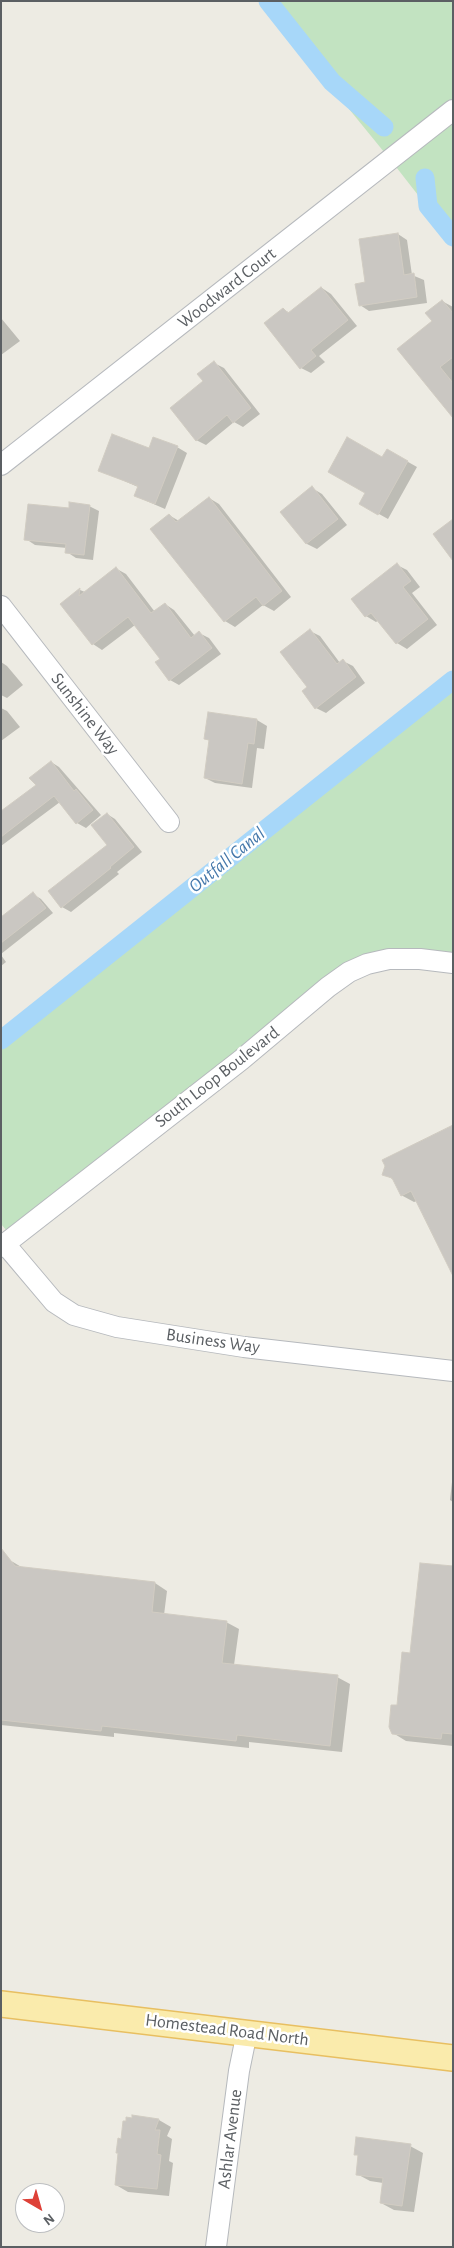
<!DOCTYPE html>
<html>
<head>
<meta charset="utf-8">
<style>
	body { margin:0 }
	#map { position:relative; width:454px; height:2248px; overflow:hidden; background:#edebe3; font-family:"Alegreya Sans",sans-serif }
	canvas { display:block }
	.frame { position:absolute; inset:0; border:2px solid #5b5f63; pointer-events:none }
	.north { position:absolute; left:15px; top:2183px; width:50px; height:50px; box-sizing:border-box; background:#fff; border:1px solid #bdbfc1; border-radius:50%; rotate:142deg; font-size:14px; font-weight:700; line-height:20px; text-align:center; color:#5b5f63 }
	.north::after { content:''; display:block; margin:auto; width:18px; height:22px; background:#de4138; clip-path:polygon(50% 0,100% 100%,50% 72%,0 100%) }
</style>
</head>
<body>
<div id="map">
<canvas width="454" height="2248"></canvas>
<div class="frame"></div>
<div class="north">N</div>
</div>
<script>
const g = document.querySelector('canvas').getContext('2d');
g.lineJoin = 'round';
function paint(path, color) { g.fillStyle = color; g.fill(path, 'evenodd'); }
const poly = rows => new Path2D(rows.map(r => 'M' + r).join(''));
function stroke(path, color, width, dash) { g.strokeStyle = color; g.lineWidth = width; g.lineCap = dash ? 'butt' : 'round'; g.setLineDash(dash || []); g.stroke(path); }
function label(font, color, halo, rows, align = 'center') {
  g.font = font + ' "Alegreya Sans",sans-serif'; g.lineWidth = 5; g.setLineDash([]); g.textBaseline = 'middle'; g.strokeStyle = halo; g.fillStyle = color; for (const [text, x, y, turn = 0] of rows) {
    g.save(); g.translate(x, y); g.rotate((+turn || 0) * Math.PI / 180); g.textAlign = isNaN(turn) ? turn : align; if (halo) g.strokeText(text, 0, 0); g.fillText(text, 0, 0); g.restore();
  }
}
const green = poly([
	[261,1,453,1,453,240,393,163],
	[453,689,453,954,388,951,235,1053,7,1231,1,1224,1,1046]
]);
const shadow = poly([
	[398,234,407,240,412,275,424,280,427,303,369,311,360,305],
	[322,288,331,294,357,326,319,356,325,362,311,373,301,368,283,309,290,313],
	[442,301,453,307,453,417,398,349,433,321],
	[1,318,20,341,1,355],
	[214,363,224,368,260,414,243,427,234,422,206,445,196,440,205,381],
	[177,447,187,453,165,509,135,496,138,487,99,470,150,449],
	[387,450,417,467,388,519,361,504],
	[312,488,322,494,347,525,317,549,307,544,282,512],
	[209,498,219,504,291,597,274,611,263,605,235,627,225,621,151,529,169,515,179,521],
	[89,506,99,511,93,560,76,558,67,552,67,548,35,545,26,539,70,510],
	[397,565,407,570,420,587,412,593,437,625,407,649,397,643,379,620,376,622,366,616,353,599],
	[117,569,126,574,155,612,165,604,174,610,195,636,199,633,209,638,221,654,179,685,170,680,162,659,135,625,102,650,93,644,61,604,80,590,85,592],
	[310,631,320,636,340,663,343,661,353,666,365,683,326,713,316,708,309,688],
	[1,662,7,666,23,685,7,698,1,695],
	[1,708,7,711,20,727,1,741],
	[209,714,257,720,267,726,264,749,257,748,252,788,215,783,205,778,210,741,206,739],
	[51,762,59,767,101,815,86,828,77,823,60,802,1,846,1,813,37,785],
	[107,814,115,819,142,852,117,872,119,874,71,912,62,907,109,845],
	[33,894,41,899,53,913,1,954,1,919],
	[1,955,6,962,1,966],
	[453,1126,417,1201,414,1202,401,1195,394,1180,384,1174],
	[453,1473,453,1502,450,1500],
	[8,1559,23,1568,155,1583,167,1591,164,1615,226,1622,239,1629,234,1665,337,1677,350,1684,342,1752,249,1742,249,1748,114,1733,114,1737,1,1725,1,1564],
	[453,1568,453,1746,406,1741,393,1733,411,1655],
	[133,2117,159,2120,171,2127,167,2136,172,2139,169,2161,173,2163,169,2196,128,2192,116,2185,122,2140],
	[410,2146,423,2153,414,2212,394,2210,381,2203,383,2183,370,2181,357,2174,359,2156,355,2154]
]);
const canal = poly([
	[268,1,332,82,384,127],
	[425,178,428,206,453,237],
	[1,1040,453,680]
]);
const building = poly([
	[398,233,404,275,414,273,417,297,359,306,355,284,365,282,359,239,398,233],
	[321,287,348,320,311,350,316,356,300,369,264,323,283,308,288,313,321,287],
	[442,300,453,313,453,357,440,367,453,383,453,418,397,349,432,321,425,313,442,300],
	[214,361,251,408,233,423,227,415,196,441,170,408,203,381,197,374,214,361],
	[112,434,149,448,153,437,178,446,155,504,134,496,138,486,98,471,112,434],
	[347,437,382,457,387,449,408,461,378,515,359,504,365,493,328,472,347,437],
	[312,486,338,519,306,544,280,512,312,486],
	[209,497,282,591,263,606,256,597,224,622,150,529,169,514,176,522,209,497],
	[69,502,90,505,84,555,65,553,66,544,24,540,28,504,69,508,69,502],
	[453,519,453,561,433,534,453,519],
	[397,563,411,581,403,587,428,619,396,644,371,613,365,617,351,599,397,563],
	[116,567,151,613,165,603,191,638,199,631,212,648,169,681,155,662,160,659,128,617,92,645,60,604,80,588,79,596,116,567],
	[310,629,337,664,343,659,356,677,315,709,302,691,307,687,280,652,310,629],
	[208,712,257,719,254,744,248,743,242,784,204,778,209,740,204,739,208,712],
	[51,761,74,791,76,789,93,810,76,824,54,796,1,837,1,811,36,785,29,778,51,761],
	[107,813,134,847,110,867,111,868,61,908,48,891,107,845,91,825,107,813],
	[33,892,46,908,1,943,1,917,33,892],
	[453,1125,453,1276,411,1191,401,1196,392,1178,382,1175,385,1166,382,1160,453,1125],
	[1,1548,15,1566,155,1582,152,1612,227,1621,222,1663,338,1675,330,1746,237,1735,236,1741,102,1726,101,1731,1,1720,1,1548],
	[420,1563,453,1566,453,1734,442,1733,441,1739,392,1734,389,1727,391,1705,397,1705,402,1652,410,1653,420,1563],
	[132,2115,159,2119,155,2130,160,2130,157,2154,161,2155,157,2189,115,2185,118,2153,116,2153,118,2138,121,2139,123,2121,126,2121,126,2117,132,2118,132,2115],
	[356,2137,411,2144,402,2206,380,2203,383,2178,356,2175,358,2155,354,2155,356,2137]
]);
const minor = poly([
	[1,465,453,110],
	[1,606,169,822],
	[5,1244,54,1302,74,1315,117,1327,244,1347,453,1371],
	[1,1247,241,1060,328,987,349,972,367,964,389,959,420,959,453,963],
	[216,2247,239,2071,247,2032]
]);
const major = poly([
	[1,2004,453,2058]
]);
const streetNames = [
	["Woodward Court",227,288,-38],
	["Sunshine Way",85,714,52],
	["South Loop Boulevard",217,1077,-38],
	["Business Way",213,1341,8],
	["Homestead Road North",227,2030,7],
	["Ashlar Avenue",230,2139,-83]
];
const waterNames = [
	["Outfall Canal",227,860,-39]
];
paint(green, '#c2e3c1');
paint(shadow, '#0003');
stroke(canal, '#a7d7f9', 19);
paint(building, '#cac7c2');
stroke(building, '#d1ccc2', 1);
stroke(minor, '#b6b9bd', 22);
stroke(major, '#e8bf61', 28);
stroke(minor, '#fff', 20);
stroke(major, '#faebac', 25);
label('18px', '#5b5f63', '#fff', streetNames);
label('italic 19px', '#4578aa', '#fff', waterNames);
</script>
</body>
</html>
